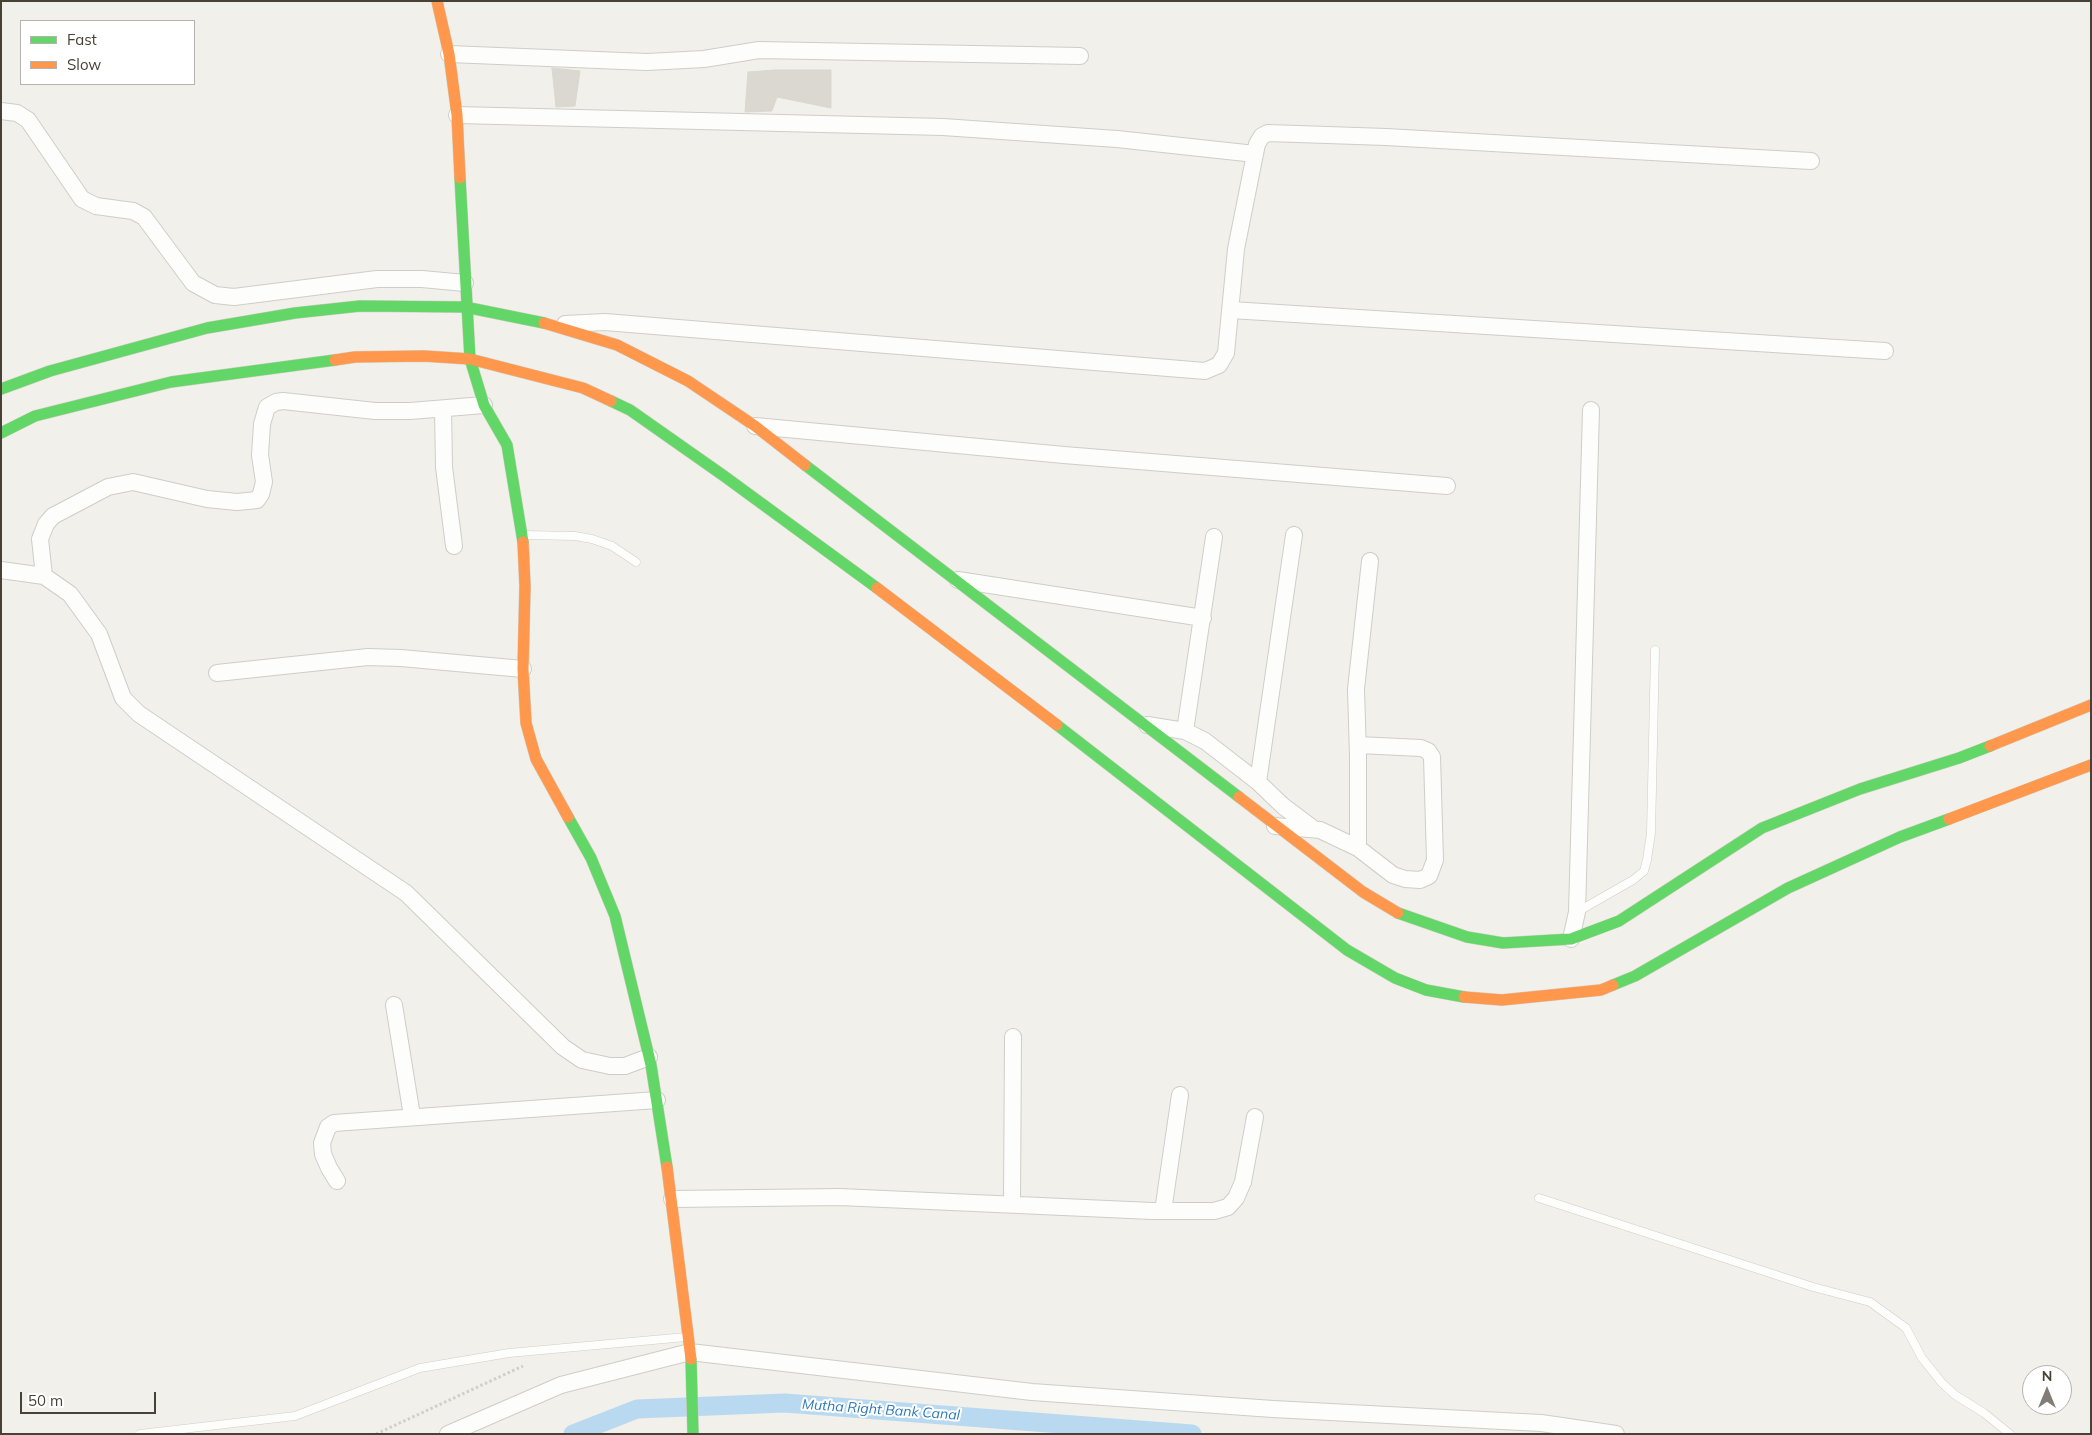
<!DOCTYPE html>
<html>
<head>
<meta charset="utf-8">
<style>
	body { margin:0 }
	#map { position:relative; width:2092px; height:1435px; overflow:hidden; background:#f1f0ea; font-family:Mulish,sans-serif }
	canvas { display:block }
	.frame { position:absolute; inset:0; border:2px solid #484136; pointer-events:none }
	.legend { position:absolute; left:20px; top:20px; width:175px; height:65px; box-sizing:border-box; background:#fff; border:1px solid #b6b3af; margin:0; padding:6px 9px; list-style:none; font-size:15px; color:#484136 }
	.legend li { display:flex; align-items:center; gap:10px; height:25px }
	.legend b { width:25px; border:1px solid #b6b3af }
	.north { position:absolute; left:2022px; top:1365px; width:50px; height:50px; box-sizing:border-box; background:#fff; border:1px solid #b6b3af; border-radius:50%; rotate:0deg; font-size:14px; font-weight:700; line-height:20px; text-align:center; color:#484136 }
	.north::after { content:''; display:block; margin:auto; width:18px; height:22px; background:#837e75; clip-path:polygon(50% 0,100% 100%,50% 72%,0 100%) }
	.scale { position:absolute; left:20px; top:1392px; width:136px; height:22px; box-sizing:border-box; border:2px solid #484136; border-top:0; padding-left:6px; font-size:15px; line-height:18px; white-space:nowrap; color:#484136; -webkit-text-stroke:4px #fff; paint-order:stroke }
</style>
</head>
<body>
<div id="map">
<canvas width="2092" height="1435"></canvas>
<div class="frame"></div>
<ul class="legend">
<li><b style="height:6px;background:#63d668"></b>Fast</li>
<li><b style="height:6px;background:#ff974d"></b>Slow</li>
</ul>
<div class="north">N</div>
<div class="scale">50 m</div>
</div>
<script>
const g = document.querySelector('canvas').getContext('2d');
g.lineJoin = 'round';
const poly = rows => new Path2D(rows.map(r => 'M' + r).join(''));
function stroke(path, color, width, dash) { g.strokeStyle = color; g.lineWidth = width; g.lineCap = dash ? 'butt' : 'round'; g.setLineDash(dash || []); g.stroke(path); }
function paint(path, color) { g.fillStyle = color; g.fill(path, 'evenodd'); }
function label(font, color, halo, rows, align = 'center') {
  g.font = font + ' Mulish,sans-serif'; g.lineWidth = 4; g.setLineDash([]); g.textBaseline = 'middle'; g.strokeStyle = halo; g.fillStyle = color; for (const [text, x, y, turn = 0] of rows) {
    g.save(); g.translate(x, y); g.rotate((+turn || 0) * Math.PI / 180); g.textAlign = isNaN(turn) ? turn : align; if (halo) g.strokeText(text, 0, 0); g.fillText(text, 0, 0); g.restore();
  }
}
const canal = poly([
	[573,1434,637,1409,785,1403,1192,1434]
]);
const building = poly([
	[552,68,580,71,575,106,556,107,552,68],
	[775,70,831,70,831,108,777,97,772,111,745,112,748,72,775,70]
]);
const path = poly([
	[376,1434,523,1366]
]);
const lane = poly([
	[525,535,575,536,592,539,612,546,636,562],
	[1577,912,1633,880,1644,871,1647,860,1651,833,1655,650],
	[1539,1198,1813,1287,1870,1302,1906,1328,1922,1358,1942,1383,1955,1395,1984,1413,2010,1434],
	[140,1434,295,1416,420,1368,509,1353,686,1337]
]);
const street = poly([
	[449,54,647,62,704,59,759,50,1080,56],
	[1,111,17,113,28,120,82,199,96,206,133,211,144,217,193,283,215,295,234,297,377,279,422,279,465,283],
	[457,115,943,127,1117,139,1255,154],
	[1231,310,1885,351],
	[565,324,605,322,1205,371,1219,365,1226,353,1236,249,1257,144,1262,136,1268,133,1386,137,1811,161],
	[443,409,444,467,454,546],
	[755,426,1064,455,1447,486],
	[1,570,44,576,70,594,99,634,123,698,139,714,406,893,563,1047,582,1060,610,1066,625,1066,649,1057],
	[44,576,40,539,46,524,53,516,108,487,133,482,207,499,237,502,257,500,261,494,264,482,260,455,262,424,267,407,276,402,283,401,375,411,410,411,484,405],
	[958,580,1203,618],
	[217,673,368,657,401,658,523,669],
	[1147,725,1185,731,1205,741,1258,782,1283,806,1311,827],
	[1185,731,1214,537],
	[1258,782,1294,535],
	[1275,826,1320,830,1358,848,1393,875,1405,879,1420,880,1429,876,1435,860,1432,757,1428,751,1421,748,1358,745],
	[1358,848,1358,756,1356,689,1370,561],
	[1571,939,1577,912,1591,410],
	[394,1005,412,1116],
	[337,1181,329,1168,323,1154,322,1143,328,1127,334,1123,657,1100],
	[672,1199,840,1197,1152,1211,1214,1211,1228,1207,1236,1198,1243,1182,1255,1117],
	[1012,1204,1013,1037],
	[1163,1211,1180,1095],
	[448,1434,561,1385,690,1352,1032,1392,1273,1409,1541,1423,1616,1434]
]);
const fast = poly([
	[460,178,470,359,484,405,507,445,523,542],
	[1,389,50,371,207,328,295,313,360,306,465,307,544,323],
	[611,401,630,410,724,476,877,588],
	[1,433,35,416,171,382,335,360],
	[805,465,1239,797],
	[1057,725,1347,950,1395,978,1426,990,1464,997],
	[568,817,591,858,615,916,651,1065,667,1167],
	[1398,913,1467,937,1503,943,1571,939,1619,921,1762,828,1860,789,1959,758,1990,746],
	[1613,985,1635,976,1788,888,1900,837,1949,819],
	[691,1359,693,1434]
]);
const slow = poly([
	[437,1,449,54,457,115,460,178],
	[544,323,617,345,688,381,755,426,805,465],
	[335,360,355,357,424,356,470,359,583,388,611,401],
	[523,542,525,586,523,669,526,723,536,759,568,817],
	[877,588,1057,725],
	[1990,746,2091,705],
	[1239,797,1363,892,1398,913],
	[1949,819,2091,765],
	[1464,997,1502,1000,1601,990,1613,985],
	[667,1167,691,1359]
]);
const waterNames = [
	["Mutha Right Bank Canal",881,1410,4]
];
stroke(canal, '#b9d9f0', 19);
paint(building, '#dbd8d2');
stroke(building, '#dad7d0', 1);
stroke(lane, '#cfcdc7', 9);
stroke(street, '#cfcdc7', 18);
stroke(fast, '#d1cdc1', 12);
stroke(slow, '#d1cdc1', 12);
stroke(path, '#d2cfcb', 3, [2.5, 2.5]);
stroke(lane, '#fdfdfc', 8);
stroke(street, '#fdfdfc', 16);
stroke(fast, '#63d668', 11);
stroke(slow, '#ff974d', 11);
label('italic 14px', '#2a78b8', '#fff', waterNames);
</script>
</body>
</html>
